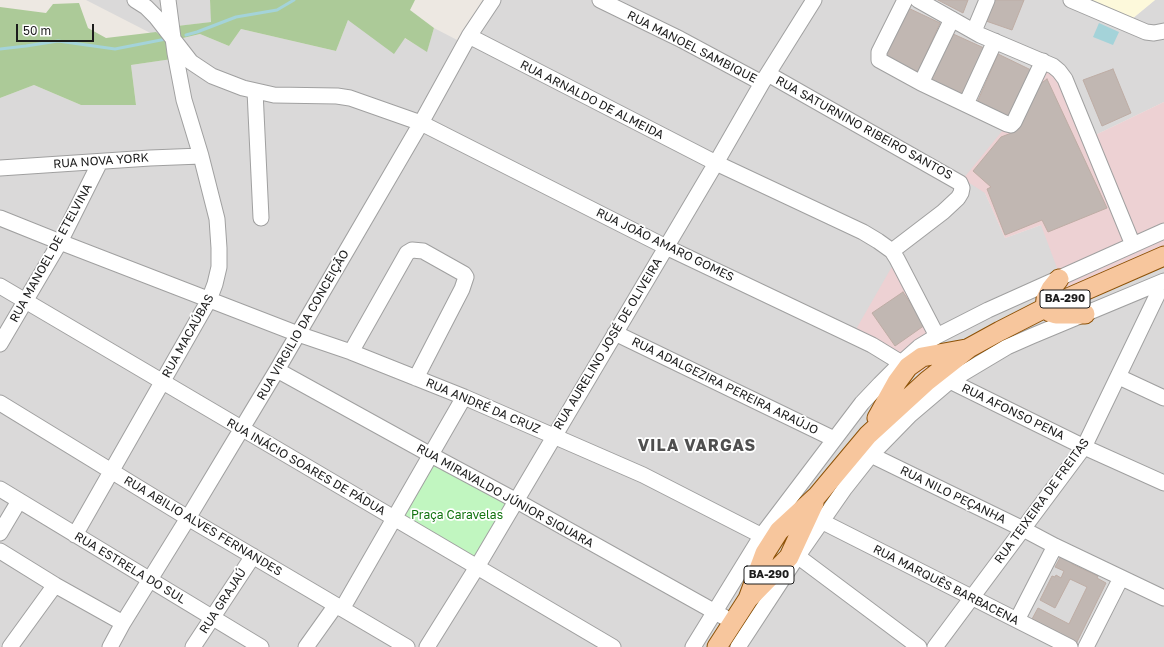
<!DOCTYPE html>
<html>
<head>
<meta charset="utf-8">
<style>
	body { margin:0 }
	#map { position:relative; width:1164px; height:647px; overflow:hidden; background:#ede8e2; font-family:"Golos Text",sans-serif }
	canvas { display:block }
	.scale { position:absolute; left:16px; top:24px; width:78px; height:18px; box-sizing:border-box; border:2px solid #1c1c1c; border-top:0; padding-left:5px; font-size:12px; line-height:14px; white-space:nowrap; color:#1c1c1c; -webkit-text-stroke:3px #fff; paint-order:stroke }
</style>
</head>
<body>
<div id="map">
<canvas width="1164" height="647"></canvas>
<div class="scale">50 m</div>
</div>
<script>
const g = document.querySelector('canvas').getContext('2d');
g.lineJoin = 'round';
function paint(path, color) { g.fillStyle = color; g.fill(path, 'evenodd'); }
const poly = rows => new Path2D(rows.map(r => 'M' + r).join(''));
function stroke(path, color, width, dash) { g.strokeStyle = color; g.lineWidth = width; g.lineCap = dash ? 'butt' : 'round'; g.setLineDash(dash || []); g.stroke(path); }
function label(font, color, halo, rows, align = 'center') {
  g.font = font + ' "Golos Text",sans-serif'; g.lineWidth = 3.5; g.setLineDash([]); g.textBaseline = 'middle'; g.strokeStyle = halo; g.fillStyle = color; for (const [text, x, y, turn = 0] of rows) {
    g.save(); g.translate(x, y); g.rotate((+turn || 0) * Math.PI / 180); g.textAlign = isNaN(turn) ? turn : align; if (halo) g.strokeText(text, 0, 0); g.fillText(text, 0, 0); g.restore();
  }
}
const residential = poly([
	[86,0,210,0,212,22,169,27,168,42,200,34,229,46,241,29,336,51,348,20,404,38,427,51,434,28,461,42,484,0,1087,0,1132,19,1155,0,1164,0,1164,102,1085,140,985,193,1005,238,1041,225,1164,262,1164,647,0,647,0,98,34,85,81,105,136,105,131,65,171,59,168,42]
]);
const commercial = poly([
	[1043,67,1058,77,1085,140,1164,102,1164,262,1070,303,1041,225,1005,238,985,193,963,179,1003,130,1015,125],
	[894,263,948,356,909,379,855,331]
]);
const education = poly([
	[1087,0,1155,0,1132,19]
]);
const forest = poly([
	[210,0,415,0,410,10,434,28,427,52,405,38,394,54,348,20,336,51,241,29,229,46,200,34,179,39,177,26,211,22],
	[79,3,88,28,106,38,156,32,168,42,172,59,131,65,136,105,81,105,34,85,0,98,0,7,46,13,53,4]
]);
const park = poly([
	[434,464,506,504,471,563,400,521]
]);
const water = poly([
	[1099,23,1119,32,1113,45,1093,37]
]);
const stream = poly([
	[186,35,197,32,236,17,277,10,294,0],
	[0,49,26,46,58,41,115,49,166,39]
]);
const building = poly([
	[938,0,968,0,963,13,938,0],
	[994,0,1024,0,1012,30,986,21,994,0],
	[906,7,940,23,918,72,884,56,906,7],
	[951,33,984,48,961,98,929,84,951,33],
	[998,54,1031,70,1009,120,976,105,998,54],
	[1113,69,1131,113,1102,126,1083,80,1113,69],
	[1047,79,1107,208,1048,232,1042,220,1005,235,987,189,991,187,973,171,1001,137,1014,132,1036,87,1047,79],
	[903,292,925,325,895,346,872,313,903,292],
	[1061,556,1073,562,1072,564,1098,576,1097,578,1106,583,1076,644,1066,639,1067,637,1032,619,1038,608,1069,624,1087,587,1070,579,1055,608,1040,600,1052,576,1055,577,1056,575,1061,578,1064,571,1055,567,1061,556]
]);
const minor = poly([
	[135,0,146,7,156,17,191,62,212,76,243,88,274,95,337,96,350,98,421,123,666,247,849,334,872,345,908,367],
	[600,0,680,39,762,83],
	[905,0,879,52,879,60,921,83,1007,124,1011,125,1014,122,1043,61],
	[918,0,980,35,1053,66,1059,71,1065,79,1133,245],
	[1071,0,1146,32,1154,33,1164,31],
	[974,31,987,0],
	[469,36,716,163,863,232,878,241,892,251,897,259,937,336],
	[768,74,960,183,962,188,961,193,958,198,943,212,892,251],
	[921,83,952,19],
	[255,91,261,218],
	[966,104,995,41],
	[0,168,150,158,201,156],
	[0,218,60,242,298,334,351,352,464,397,643,475,772,541],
	[0,286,613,647],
	[615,333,834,439],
	[0,344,60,242,100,162],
	[351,352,407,253,412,250,423,251,464,274,466,277,462,289,416,378],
	[277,370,431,455,515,500,724,617],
	[1119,377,1164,398],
	[950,381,1084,447,1164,483],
	[0,403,188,518,407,647],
	[871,455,1023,529,1055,546,1164,598],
	[0,489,261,647],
	[823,522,1070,647],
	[0,533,19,501],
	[75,535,209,300,215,284,219,267,219,248,217,219,201,156,184,100,175,53,168,0],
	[0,551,55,585,123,623],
	[792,552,919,647],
	[342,609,464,397],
	[1017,620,1055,546],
	[10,647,55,585],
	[110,647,123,623,188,518,277,370,421,123,469,36,493,0],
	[193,647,253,556],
	[306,647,336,605],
	[427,647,477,567,716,163,762,83,814,0],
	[693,647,762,535,862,403,880,384,901,363,919,347,937,336,988,310,1164,231],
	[738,647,797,557,845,488,871,455,910,415,950,381,1007,347,1032,336,1164,281],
	[935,647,1084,447,1164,281],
	[1086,647,1121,578]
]);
const major = poly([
	[1059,279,1051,289,1046,299,1045,308,1050,312,1056,314,1085,314],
	[877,418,897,382,908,367,922,357,966,349],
	[748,599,765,553,779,531,817,496,868,435,927,381,969,348,1000,331,1045,308,1164,256],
	[717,647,748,599,789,557,814,503]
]);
const shields = [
	[1065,299,50],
	[769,575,50]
];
const shieldNames = [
	["BA-290",1065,299],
	["BA-290",769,575]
];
const streetNames = [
	["RUA MANOEL SAMBIQUE",692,47,27],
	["RUA ARNALDO DE ALMEIDA",592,100,27],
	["RUA SATURNINO RIBEIRO SANTOS",864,128,29],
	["RUA NOVA YORK",101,161,-4],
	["RUA JOÃO AMARO GOMES",665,245,26],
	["RUA MANOEL DE ETELVINA",51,253,-61],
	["RUA VIRGILIO DA CONCEIÇÃO",303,325,-60],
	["RUA MACAÚBAS",188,336,-61],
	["RUA AURELINO JOSÉ DE OLIVEIRA",608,344,-59],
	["RUA ADALGEZIRA PEREIRA ARAÚJO",725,386,26],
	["RUA ANDRÉ DA CRUZ",483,406,23],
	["RUA AFONSO PENA",1013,412,26],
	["RUA INÁCIO SOARES DE PÁDUA",306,467,30],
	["RUA NILO PEÇANHA",953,495,26],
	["RUA MIRAVALDO JÚNIOR SIQUARA",505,496,29],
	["RUA TEIXEIRA DE FREITAS",1042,501,-54],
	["RUA ABILIO ALVES FERNANDES",203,526,31],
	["RUA ESTRELA DO SUL",130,568,31],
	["RUA MARQUÊS BARBACENA",946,585,27],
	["RUA GRAJAÚ",223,601,-57]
];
const parkNames = [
	["Praça Caravelas",457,515]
];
const districtNames = [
	["VILA VARGAS",697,446]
];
paint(residential, '#dad9d9');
paint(commercial, '#edd1d3');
paint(education, '#fdf9db');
paint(forest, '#acca98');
paint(park, '#c1f6c0');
paint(water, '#a4d3d9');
stroke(stream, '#a4d3d9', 3);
paint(building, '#c1b7b2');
stroke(building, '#beada5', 1);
stroke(minor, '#a0a0a0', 17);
stroke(major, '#8d5207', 21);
stroke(minor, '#fff', 15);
stroke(major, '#f7c69d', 19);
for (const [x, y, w] of shields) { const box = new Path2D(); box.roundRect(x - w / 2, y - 9, w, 18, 3); g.fillStyle = '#fff'; g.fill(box); stroke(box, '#1c1c1c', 1); }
label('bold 11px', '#1c1c1c', null, shieldNames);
label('12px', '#1c1c1c', '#fff', streetNames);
label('12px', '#137410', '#fff', parkNames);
g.letterSpacing = '1px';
label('bold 16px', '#4f4f4f', '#fff', districtNames);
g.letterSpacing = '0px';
</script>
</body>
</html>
